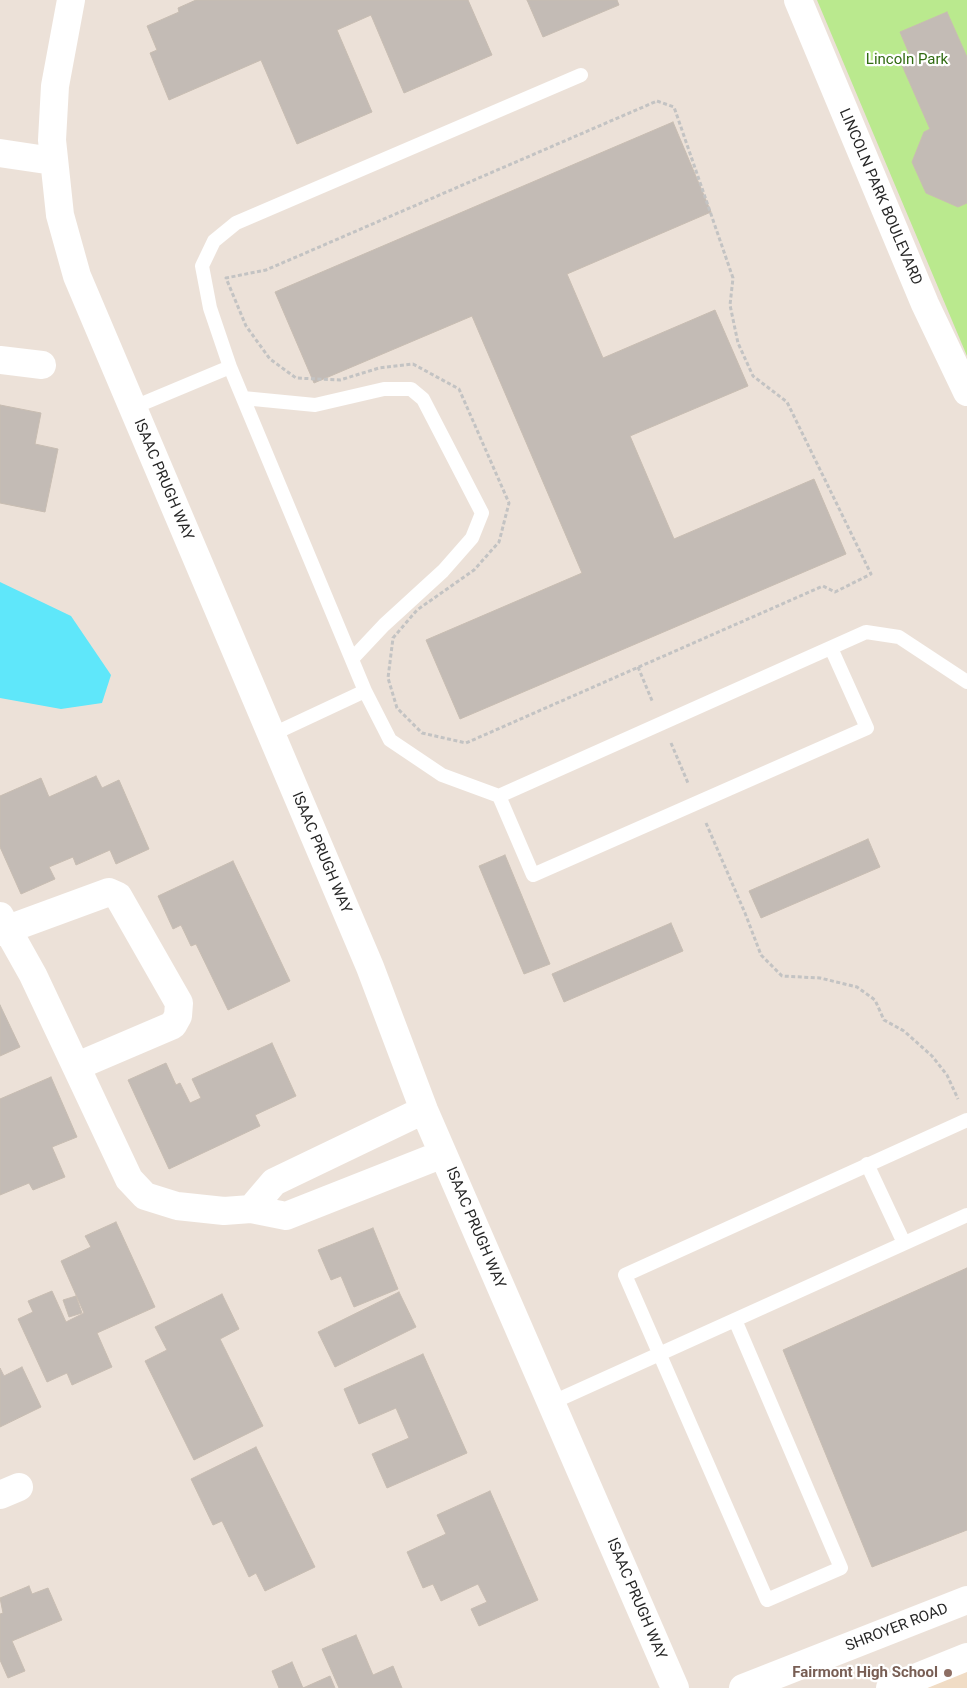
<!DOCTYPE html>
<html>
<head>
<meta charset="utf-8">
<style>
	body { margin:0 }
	canvas { display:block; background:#ece1d8 }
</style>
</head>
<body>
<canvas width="967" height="1688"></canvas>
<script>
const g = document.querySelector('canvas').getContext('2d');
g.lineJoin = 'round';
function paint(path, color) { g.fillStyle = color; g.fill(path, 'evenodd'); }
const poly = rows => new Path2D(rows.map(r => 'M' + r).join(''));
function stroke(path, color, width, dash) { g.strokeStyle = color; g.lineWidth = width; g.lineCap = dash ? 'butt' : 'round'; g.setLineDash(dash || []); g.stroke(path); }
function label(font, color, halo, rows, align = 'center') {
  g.font = font + ' Roboto,sans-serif'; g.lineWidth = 4.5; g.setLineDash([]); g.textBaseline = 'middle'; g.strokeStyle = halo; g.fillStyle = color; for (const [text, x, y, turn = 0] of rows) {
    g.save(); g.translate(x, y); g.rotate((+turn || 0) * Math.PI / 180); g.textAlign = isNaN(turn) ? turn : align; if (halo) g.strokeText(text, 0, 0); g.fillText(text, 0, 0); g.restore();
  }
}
const education = poly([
	[967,1657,967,1688,890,1688]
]);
const green = poly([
	[817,0,967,0,967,356]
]);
const water = poly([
	[0,582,71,616,111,675,102,703,61,709,0,698]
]);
const building = poly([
	[196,0,468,0,492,55,404,93,371,15,337,30,372,112,297,144,261,60,169,100,150,53,157,50,147,26,179,12,178,8,196,0],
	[527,0,617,0,619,5,543,37,527,0],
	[947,12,967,57,967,203,958,207,926,193,912,162,924,132,930,129,901,63,911,58,900,32,947,12],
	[673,122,711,212,567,274,603,358,715,310,748,386,630,436,674,539,814,479,846,554,460,719,426,640,582,573,472,316,314,383,275,292,673,122],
	[0,405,41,413,35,444,58,449,45,512,0,503,0,405],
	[96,776,102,788,119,780,149,849,116,864,110,850,76,865,73,857,49,867,55,879,21,894,0,847,0,796,41,778,49,797,96,776],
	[868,839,880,867,761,918,749,891,868,839],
	[505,855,550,964,524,974,479,866,505,855],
	[233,861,290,981,228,1010,196,944,191,946,181,925,173,929,158,896,233,861],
	[671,923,683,951,564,1002,552,974,671,923],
	[0,1005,20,1047,0,1056,0,1005],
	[272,1043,296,1096,255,1115,260,1126,169,1169,128,1080,166,1063,176,1085,180,1083,190,1103,201,1098,192,1079,272,1043],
	[51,1077,77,1137,52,1147,65,1177,33,1190,29,1183,0,1195,0,1099,51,1077],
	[116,1222,155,1307,97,1333,112,1367,72,1385,67,1373,47,1382,18,1319,33,1312,28,1301,52,1291,66,1322,84,1313,61,1261,91,1247,85,1236,116,1222],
	[373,1228,398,1289,354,1307,341,1276,331,1280,318,1250,373,1228],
	[967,1268,967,1530,872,1567,783,1350,967,1268],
	[399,1292,416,1327,335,1367,318,1332,399,1292],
	[222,1294,239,1329,220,1339,263,1426,194,1460,145,1361,167,1350,155,1327,222,1294],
	[76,1296,82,1313,69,1317,63,1300,76,1296],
	[423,1354,467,1453,387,1488,372,1454,409,1438,396,1408,359,1424,344,1389,423,1354],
	[22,1367,41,1407,0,1427,0,1368,4,1376,22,1367],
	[256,1447,315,1567,265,1591,256,1573,249,1577,222,1521,213,1525,191,1479,256,1447],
	[490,1491,538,1600,479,1626,471,1609,487,1602,478,1584,441,1601,433,1584,423,1588,407,1552,446,1534,437,1515,490,1491],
	[29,1586,32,1594,48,1588,62,1620,12,1641,25,1671,8,1678,0,1660,0,1614,3,1613,0,1598,29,1586],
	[356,1635,373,1675,393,1666,402,1688,339,1688,322,1649,356,1635],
	[292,1662,303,1688,330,1676,335,1688,279,1688,272,1671,292,1662]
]);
const path = poly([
	[657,101,674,107,733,278,730,305,738,343,753,376,787,402,871,574,835,592,823,586,466,743,422,733,397,708,388,678,393,638,417,610,474,570,499,542,509,503,459,389,413,364,379,368,340,380,296,378,270,359,246,326,226,278,266,270,657,101],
	[638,667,653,703],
	[671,743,688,783],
	[706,823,745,913,761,955,782,976,820,978,857,987,875,1000,884,1020,904,1031,932,1056,947,1075,958,1099]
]);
const lane = poly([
	[230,367,210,308,202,266,214,241,236,223,581,75],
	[243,398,315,405,384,389,411,389,423,399,482,513,472,538,443,571,384,625,352,659],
	[132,408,230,367,365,691,271,735],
	[365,691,390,740,442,775,499,796,866,632,899,637,967,682],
	[499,796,533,875,867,728,831,648],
	[867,1164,904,1243],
	[735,1320,841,1568,767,1600,625,1275,967,1120],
	[551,1403,967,1215]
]);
const street = poly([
	[71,0,55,86,52,140,60,215,77,276,370,967,424,1110,675,1688],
	[798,0,925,304,967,392],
	[0,153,53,161],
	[0,360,42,365],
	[0,916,33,975,129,1179,145,1196,177,1206,224,1211,251,1209,286,1216,443,1154],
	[0,932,109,892,118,896,179,1003,178,1016,173,1025,77,1066],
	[251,1209,274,1182,424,1110],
	[0,1495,19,1487]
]);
const secondary = poly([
	[743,1688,967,1600],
	[890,1688,967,1657]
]);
const markers = [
	[948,1673,5,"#8d6e63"]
];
const parkNames = [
	["Lincoln Park",907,60]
];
const streetNames = [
	["LINCOLN PARK BOULEVARD",880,197,67],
	["ISAAC PRUGH WAY",163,480,67],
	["ISAAC PRUGH WAY",321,853,67],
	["ISAAC PRUGH WAY",475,1228,67],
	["ISAAC PRUGH WAY",636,1599,67],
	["SHROYER ROAD",897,1628,-21]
];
const educationNames = [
	["Fairmont High School",938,1673]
];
paint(education, '#f0dcc5');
paint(green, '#bae98e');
paint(water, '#5fe7fa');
paint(building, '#c3bbb5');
stroke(building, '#c8bdb2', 1);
stroke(path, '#c3c3c3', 3, [4, 2.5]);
stroke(lane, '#fff', 14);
stroke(street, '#fff', 28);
stroke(secondary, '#fff', 28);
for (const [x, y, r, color] of markers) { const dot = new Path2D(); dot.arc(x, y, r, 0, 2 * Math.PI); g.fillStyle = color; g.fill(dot); stroke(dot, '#fff', 2); }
label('15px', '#316b12', '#fff', parkNames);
label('15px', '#282828', '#fff', streetNames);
label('bold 15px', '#785e54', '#fff', educationNames, 'right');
</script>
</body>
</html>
